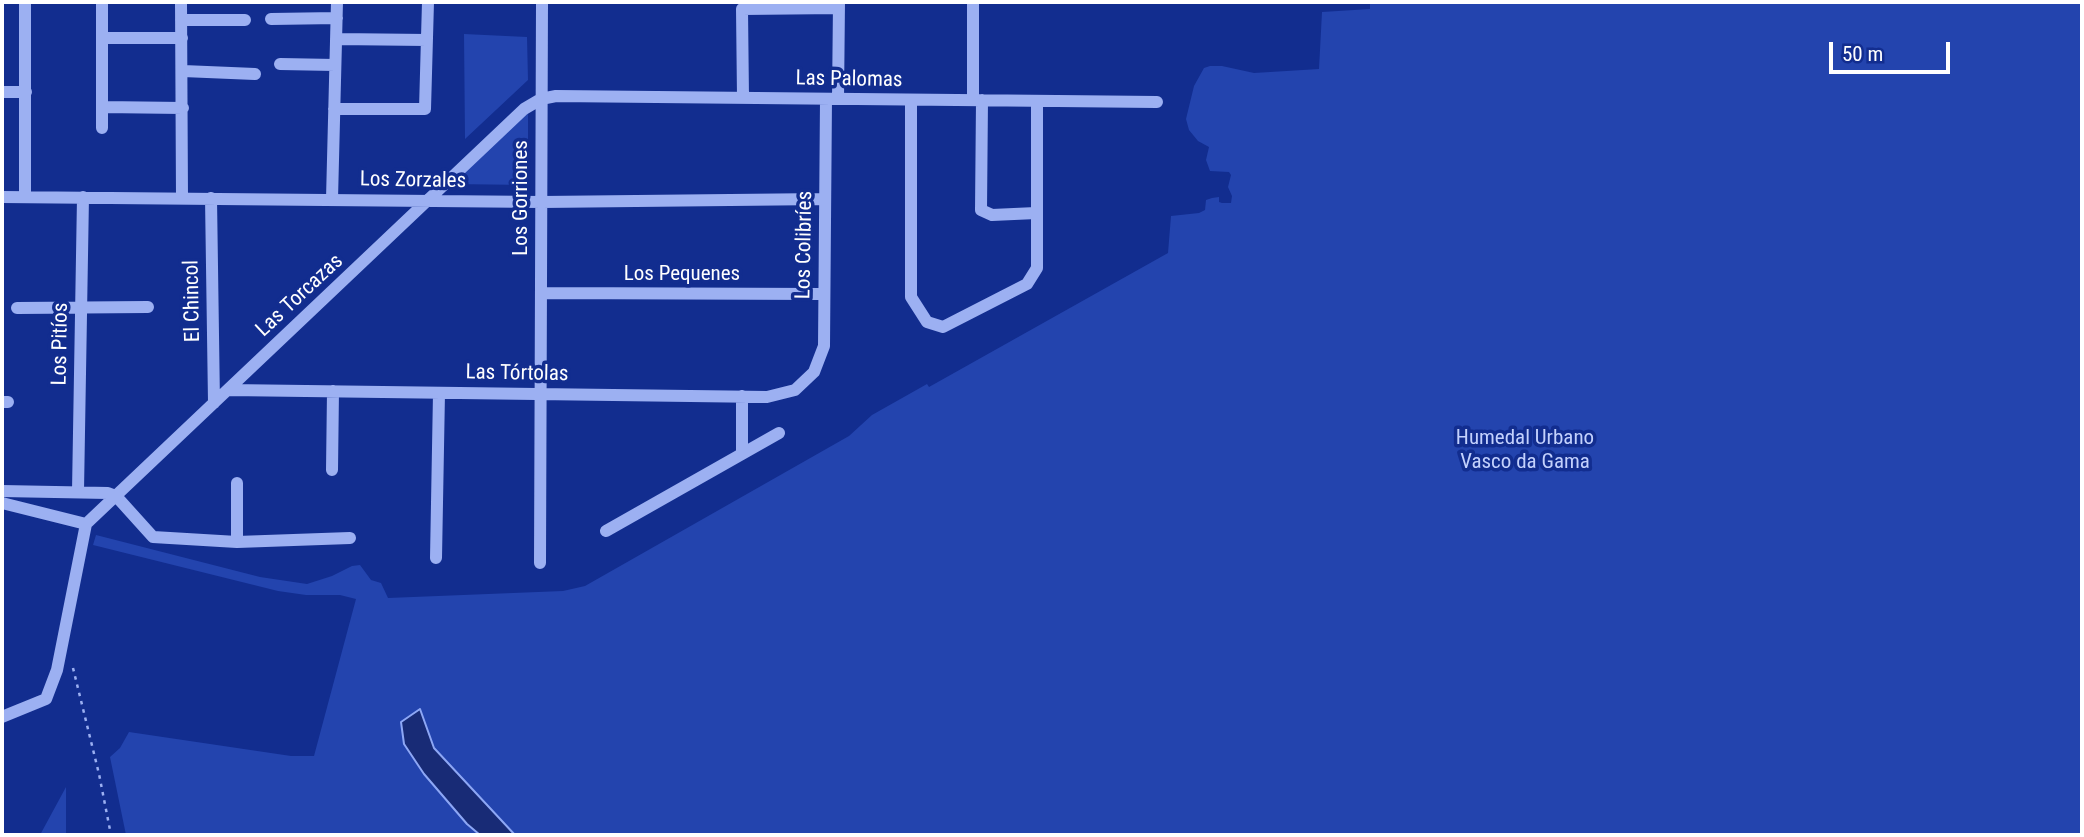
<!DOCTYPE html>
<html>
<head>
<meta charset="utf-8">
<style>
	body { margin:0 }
	#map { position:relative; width:2084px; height:837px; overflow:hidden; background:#122d8f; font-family:"Roboto Condensed",sans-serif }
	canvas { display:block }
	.frame { position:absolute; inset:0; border:4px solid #fff; pointer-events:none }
	.scale { position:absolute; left:1829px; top:42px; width:121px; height:32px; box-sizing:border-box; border:4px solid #fff; border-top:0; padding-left:9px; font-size:21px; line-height:24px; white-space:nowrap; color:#fff; -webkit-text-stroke:5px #122d8f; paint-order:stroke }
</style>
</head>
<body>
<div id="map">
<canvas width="2084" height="837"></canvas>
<div class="frame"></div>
<div class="scale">50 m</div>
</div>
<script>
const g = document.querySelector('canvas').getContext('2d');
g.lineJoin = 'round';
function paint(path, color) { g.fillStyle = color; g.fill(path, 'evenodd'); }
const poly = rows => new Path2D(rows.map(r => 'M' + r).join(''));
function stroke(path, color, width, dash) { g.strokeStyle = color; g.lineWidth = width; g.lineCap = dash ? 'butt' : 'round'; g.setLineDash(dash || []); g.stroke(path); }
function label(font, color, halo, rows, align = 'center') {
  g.font = font + ' "Roboto Condensed",sans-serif'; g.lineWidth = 7; g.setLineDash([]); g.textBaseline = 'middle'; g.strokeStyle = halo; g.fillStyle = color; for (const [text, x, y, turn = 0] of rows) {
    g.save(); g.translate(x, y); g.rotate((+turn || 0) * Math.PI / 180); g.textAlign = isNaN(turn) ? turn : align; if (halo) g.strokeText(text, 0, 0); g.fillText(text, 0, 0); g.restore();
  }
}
const green = poly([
	[1370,2,2082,2,2082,835,126,835,110,757,120,748,129,732,291,756,314,756,356,599,340,595,306,595,278,591,93,545,96,535,260,577,307,584,332,576,352,566,360,565,371,580,381,583,388,598,563,591,585,586,849,436,872,415,927,384,929,387,1168,253,1171,216,1199,213,1205,210,1206,200,1212,198,1219,197,1219,202,1222,203,1231,203,1232,196,1228,187,1231,175,1229,172,1210,171,1206,160,1209,147,1198,141,1189,130,1186,119,1194,86,1204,68,1210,66,1222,66,1254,73,1319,69,1322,12,1370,9],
	[464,34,527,37,528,80,465,139],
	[528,112,528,185,451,184],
	[66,787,66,835,40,835]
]);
const water = poly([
	[420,709,434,748,515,835,480,835,467,824,424,774,404,744,401,722,420,709]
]);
const path = poly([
	[73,668,99,774,111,835]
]);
const minor = poly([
	[102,2,102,128],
	[181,2,182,198],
	[742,9,839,8],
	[742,9,743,98],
	[271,19,337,18],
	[181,20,245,20],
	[102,38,182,38],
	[336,39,427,40],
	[280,64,335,65],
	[183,71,255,74],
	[2,92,26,92],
	[838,99,839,2],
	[911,100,911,297,927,322,943,327,1027,284,1037,268,1037,101],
	[973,100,973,2],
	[982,100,981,210,992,215,1036,213],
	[102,107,183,108],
	[334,109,425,109,428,2],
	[2,197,542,202,824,199],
	[25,197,25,2],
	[211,198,214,403],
	[332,199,337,2],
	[541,293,823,294],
	[17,308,148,307],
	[229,390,767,397,795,390,814,372,824,346,826,99],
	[2,402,8,402],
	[742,454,742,396],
	[332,470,333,391],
	[2,491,108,493,116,496,153,537,237,542,350,538],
	[78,491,83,197],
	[2,503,86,524],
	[86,524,524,109,541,99,556,96,1157,102],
	[606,531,779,433],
	[237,542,237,483],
	[436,558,439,393],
	[540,563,542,2],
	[2,717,46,699,57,670,86,524]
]);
const streetNames = [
	["Las Palomas",849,80,1],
	["Los Zorzales",413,181,1],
	["Los Gorriones",522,198,-90],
	["Los Colibríes",805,245,-89],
	["Los Pequenes",682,275],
	["Las Torcazas",300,296,-43],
	["El Chincol",193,301,-91],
	["Los Pitíos",61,344,-89],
	["Las Tórtolas",517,374,1]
];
const parkNames = [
	["Humedal Urbano",1525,439],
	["Vasco da Gama",1525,463]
];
paint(green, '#2344ae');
paint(water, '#182b76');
stroke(water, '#8da7f5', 2);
stroke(path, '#9cb0f2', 2.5, [3.5, 5]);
stroke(minor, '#9cb0f2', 12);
label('21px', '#fff', '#122d8f', streetNames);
label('21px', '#c3d1fd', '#122d8f', parkNames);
</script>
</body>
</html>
